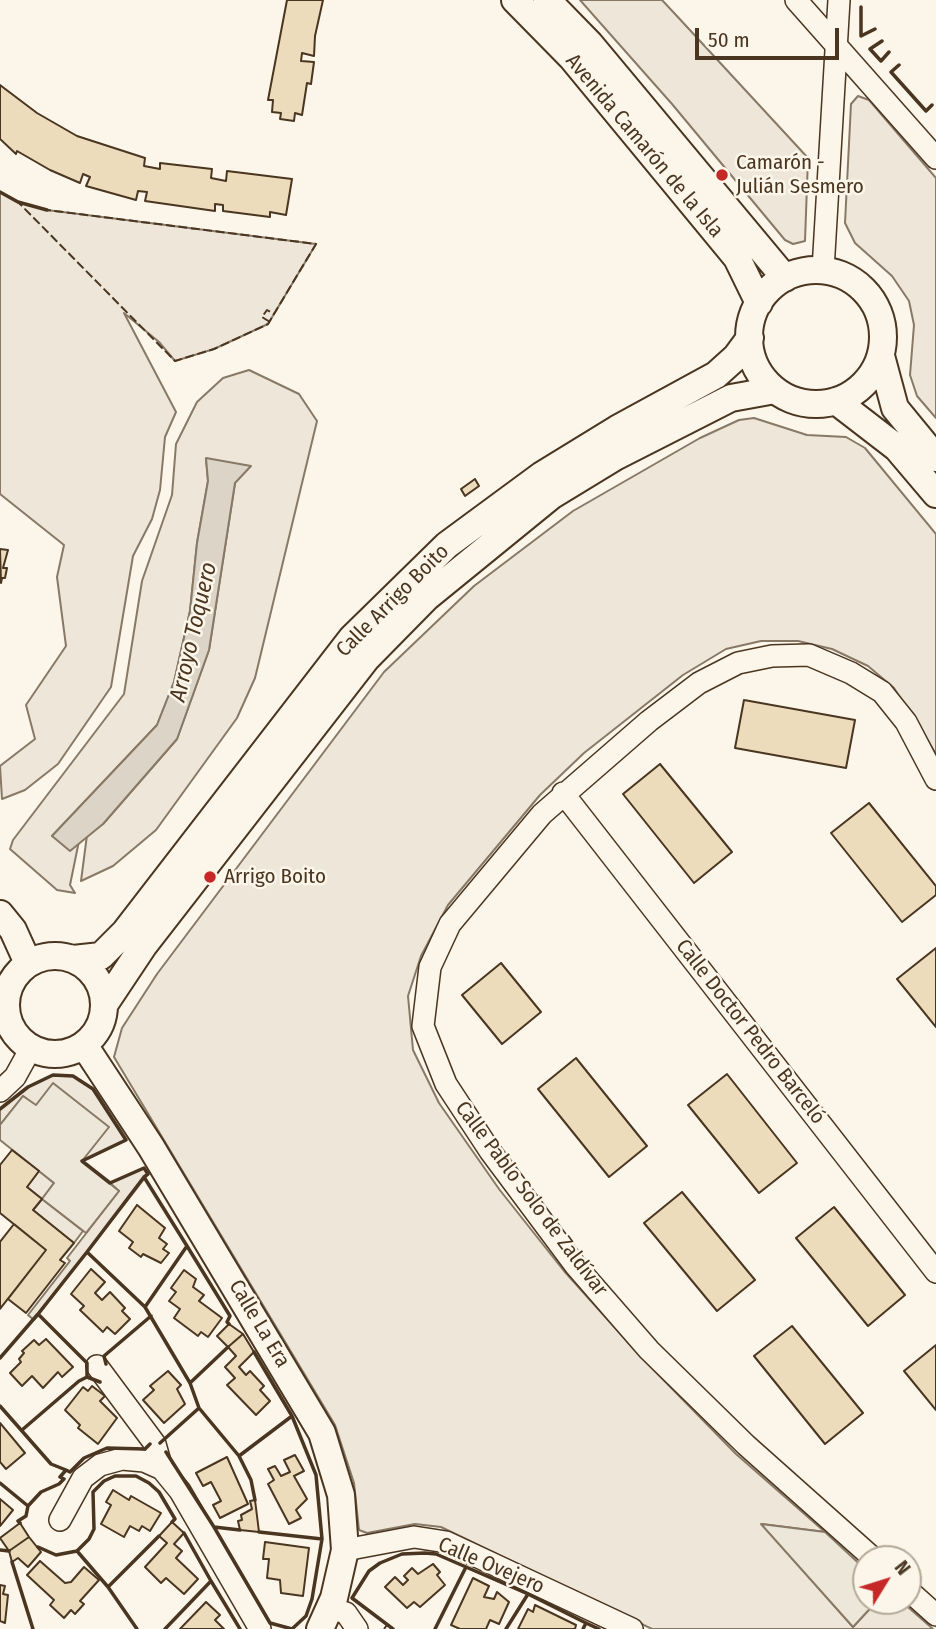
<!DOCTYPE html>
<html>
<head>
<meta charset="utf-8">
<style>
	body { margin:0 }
	#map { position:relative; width:936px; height:1629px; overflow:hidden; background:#fbf6e9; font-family:"Fira Sans Condensed",sans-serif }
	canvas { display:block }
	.north { position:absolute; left:852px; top:1545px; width:70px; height:70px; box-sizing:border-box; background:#fbf6e9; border:2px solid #b4a999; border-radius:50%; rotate:52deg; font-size:19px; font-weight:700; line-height:28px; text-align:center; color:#4a3520 }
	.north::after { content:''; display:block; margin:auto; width:24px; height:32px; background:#c62828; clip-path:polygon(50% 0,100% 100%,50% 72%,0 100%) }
	.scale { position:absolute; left:695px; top:28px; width:144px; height:32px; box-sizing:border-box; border:4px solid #4a3520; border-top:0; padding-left:9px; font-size:21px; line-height:24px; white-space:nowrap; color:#4a3520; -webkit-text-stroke:5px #fbf6e9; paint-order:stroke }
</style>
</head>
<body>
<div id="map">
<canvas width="936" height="1629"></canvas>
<div class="north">N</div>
<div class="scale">50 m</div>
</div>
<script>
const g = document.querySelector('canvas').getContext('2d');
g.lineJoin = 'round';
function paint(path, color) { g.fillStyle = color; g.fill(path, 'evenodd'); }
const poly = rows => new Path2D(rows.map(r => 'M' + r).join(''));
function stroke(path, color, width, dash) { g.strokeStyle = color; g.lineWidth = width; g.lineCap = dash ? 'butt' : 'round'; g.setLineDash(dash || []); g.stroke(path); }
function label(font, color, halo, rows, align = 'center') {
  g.font = font + ' "Fira Sans Condensed",sans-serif'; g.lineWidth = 5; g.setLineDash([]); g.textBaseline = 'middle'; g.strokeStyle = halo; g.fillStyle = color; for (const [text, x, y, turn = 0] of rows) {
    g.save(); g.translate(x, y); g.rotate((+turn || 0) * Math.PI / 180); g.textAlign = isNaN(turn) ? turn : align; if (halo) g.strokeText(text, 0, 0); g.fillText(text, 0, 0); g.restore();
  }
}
const green = poly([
	[580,0,662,0,676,15,808,158,805,241,793,244,785,240,672,104,580,0],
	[858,96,869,100,936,178,936,418,917,396,910,375,914,325,909,301,892,276,855,243,845,223,851,104,858,96],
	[0,192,18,202,47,210,316,244,268,324,214,349,175,361,159,342,124,313,176,412,165,437,160,490,152,519,133,556,111,687,58,764,25,790,2,799,0,766,35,739,26,705,66,646,57,577,64,545,0,494,0,192],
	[249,370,299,394,317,421,255,678,237,718,156,830,113,866,81,881,87,835,103,824,177,739,209,650,235,483,206,459,208,481,197,543,190,611,174,682,157,725,52,836,79,841,70,885,75,893,57,890,10,849,13,840,124,694,142,581,172,495,176,444,197,402,223,378,249,370],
	[754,418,807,435,846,437,865,448,936,534,936,754,894,688,868,666,832,649,798,641,761,641,726,649,683,675,584,753,540,795,448,905,421,956,408,996,413,1050,439,1103,499,1189,564,1271,643,1359,736,1454,825,1532,762,1524,853,1627,877,1601,901,1601,933,1629,652,1629,441,1527,415,1524,367,1533,359,1530,354,1483,335,1425,114,1057,122,1028,157,974,384,672,474,586,573,511,700,438,739,420,754,418],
	[53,1075,73,1076,93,1089,126,1140,82,1161,36,1106,23,1096,0,1125,0,1109,28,1087,53,1075],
	[144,1168,148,1174,39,1314,34,1320,28,1315,70,1261,67,1258,119,1191,110,1183,144,1168],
	[39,1171,54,1183,42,1199,83,1231,74,1243,33,1210,42,1199,27,1187,39,1171]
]);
const parking = poly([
	[53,1083,109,1127,82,1161,119,1191,86,1233,42,1199,54,1183,0,1140,0,1125,23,1096,36,1105,53,1083],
	[761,1524,825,1532,866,1570,866,1601,877,1601,853,1627,761,1524]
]);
const water = poly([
	[206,458,251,466,235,483,209,650,177,739,103,824,70,851,52,836,157,725,174,682,190,611,197,543,208,481,206,458]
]);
const building = poly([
	[287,0,323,0,315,36,314,56,302,53,301,61,314,62,311,84,307,83,302,115,295,113,294,121,280,119,281,113,272,112,273,100,268,100,287,0],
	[0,85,37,113,77,136,145,158,144,166,160,169,160,163,212,169,211,178,226,181,227,171,292,179,286,215,270,212,270,217,223,211,223,205,215,204,215,211,145,201,147,192,138,191,136,200,86,186,90,177,83,174,80,183,50,170,17,151,16,154,0,139,0,85],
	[475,479,479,486,465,496,461,489,475,479],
	[0,549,8,550,3,568,7,568,5,578,2,578,1,583,0,549],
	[744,700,855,720,846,768,735,748,744,700],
	[660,764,732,852,694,883,623,794,660,764],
	[869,803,936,886,936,895,902,922,831,833,869,803],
	[936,948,936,1027,897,979,936,948],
	[501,963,541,1012,502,1044,462,995,501,963],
	[576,1058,647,1146,609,1177,538,1089,576,1058],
	[727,1074,797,1163,759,1193,688,1105,727,1074],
	[12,1150,39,1171,27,1187,42,1199,33,1210,74,1243,60,1260,65,1263,26,1313,8,1299,46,1250,0,1213,0,1165,12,1150],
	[682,1192,755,1280,717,1311,644,1223,682,1192],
	[137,1205,165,1228,159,1238,167,1244,163,1249,169,1253,161,1263,143,1254,141,1257,129,1248,133,1242,119,1231,137,1205],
	[834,1207,905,1295,868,1326,796,1238,834,1207],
	[14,1224,46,1250,0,1309,0,1242,14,1224],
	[91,1269,105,1282,95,1293,102,1300,110,1292,125,1308,122,1311,130,1319,115,1334,107,1327,103,1332,80,1310,84,1306,71,1294,91,1269],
	[184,1270,196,1279,193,1287,204,1295,199,1301,222,1318,208,1337,201,1332,198,1336,174,1318,180,1309,169,1301,176,1292,171,1288,184,1270],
	[229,1324,243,1334,228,1347,217,1336,229,1324],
	[792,1326,863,1413,825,1444,754,1356,792,1326],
	[243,1334,254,1352,239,1367,246,1375,250,1371,264,1386,260,1390,270,1401,256,1415,227,1385,235,1378,225,1367,236,1356,228,1347,243,1334],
	[46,1339,73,1367,62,1377,58,1372,43,1388,32,1376,22,1386,10,1373,21,1362,19,1359,24,1353,22,1351,34,1340,39,1345,46,1339],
	[936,1345,936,1410,904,1371,936,1345],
	[168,1371,181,1385,177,1389,185,1404,164,1423,143,1400,154,1390,150,1386,168,1371],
	[92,1386,105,1396,100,1401,117,1418,98,1444,78,1428,80,1425,65,1410,83,1387,88,1391,92,1386],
	[0,1423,25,1453,6,1469,0,1462,0,1423],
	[295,1455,304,1471,294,1476,307,1499,296,1510,301,1518,289,1524,268,1484,274,1480,268,1469,275,1466,281,1476,290,1472,284,1460,295,1455],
	[227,1457,248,1504,220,1518,213,1505,221,1501,211,1482,203,1486,196,1473,227,1457],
	[113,1490,129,1500,131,1496,161,1513,150,1531,142,1526,139,1531,130,1526,124,1537,101,1524,111,1505,106,1502,113,1490],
	[0,1499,13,1510,0,1526,0,1499],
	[255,1500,259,1532,240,1530,238,1521,242,1520,241,1515,252,1509,250,1501,255,1500],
	[172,1522,184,1533,174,1544,182,1551,176,1558,198,1579,184,1594,166,1578,161,1583,145,1567,167,1543,159,1536,172,1522],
	[20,1523,29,1537,9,1551,0,1538,20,1523],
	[29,1537,41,1552,28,1567,18,1558,12,1562,9,1551,29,1537],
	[265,1542,309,1548,303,1596,281,1593,280,1580,267,1578,269,1559,263,1559,265,1542],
	[40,1561,65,1583,71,1582,84,1567,99,1580,80,1601,84,1604,75,1614,71,1610,64,1618,50,1605,54,1600,27,1575,40,1561],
	[433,1564,440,1572,437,1575,445,1585,420,1607,414,1602,407,1608,385,1587,395,1577,403,1585,408,1580,404,1576,412,1568,418,1574,433,1564],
	[473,1578,489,1586,484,1597,494,1599,497,1592,509,1602,499,1624,490,1620,486,1629,460,1629,451,1625,473,1578],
	[0,1585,5,1586,3,1594,8,1595,5,1623,0,1621,0,1585],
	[206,1602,220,1615,215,1620,224,1629,180,1629,206,1602],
	[535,1605,576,1625,575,1629,518,1629,528,1609,533,1612,535,1605]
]);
const minor = poly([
	[796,0,936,158],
	[823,270,839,0],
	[563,793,936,1272],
	[0,1091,15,1077,31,1048],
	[97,1366,155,1444,162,1469],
	[60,1520,83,1478,100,1465,122,1459,144,1461,162,1469,180,1491,260,1629],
	[345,1550,414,1537,446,1542,632,1629],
	[874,1559,746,1445,649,1350,575,1265,490,1151,446,1084,423,1026,430,967,450,924,542,814,649,721,699,683,738,663,772,656,809,655,851,673,882,692,906,722,936,779],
	[908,1590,936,1615],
	[329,1608,346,1613,357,1629]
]);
const major = poly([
	[515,0,572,58,737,258,759,303],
	[547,0,590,44,785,278],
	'749 337a67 67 0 1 1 134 0a67 67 0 1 1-134 0Z',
	[881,356,895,408,936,458],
	[836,401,897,448,936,494],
	[0,914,13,930,28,963],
	'6 1005a49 49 0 1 1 98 0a49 49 0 1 1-98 0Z',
	[73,959,101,956,125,932,352,638,447,545,542,475,617,429,716,375,736,357,750,338],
	[104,1005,144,945,366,659,427,597,551,496,615,457,731,398,775,390],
	[84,1045,151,1147,322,1433,341,1495,345,1550,334,1598,320,1629]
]);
const fence = poly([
	[18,202,47,210,316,244,268,324,214,349,175,361,18,202],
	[270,322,262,317,267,310,274,314],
	[384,1629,387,1625]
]);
const wall = poly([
	[861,7,861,36,875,29],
	[882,41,870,49,881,61,889,52],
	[899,65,891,72,926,111,932,105],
	[0,192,18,202,47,210],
	[0,1109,28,1087,53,1075,73,1076,93,1089,126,1140,82,1161,110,1183,144,1168,148,1174,144,1177,87,1252,145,1307,187,1246,144,1177],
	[187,1246,230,1316,227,1322,229,1324],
	[145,1307,190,1383,228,1347],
	[38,1314,87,1252],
	[254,1352,292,1416],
	[0,1358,38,1314,87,1363,87,1377],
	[106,1364,104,1356,151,1316],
	[0,1406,51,1464,66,1470,60,1477,64,1479,59,1484,41,1492,28,1506],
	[199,1408,239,1456,251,1480,255,1500],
	[22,1430,79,1381,87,1377,100,1382],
	[160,1443,199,1408,190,1383],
	[166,1452,214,1527,240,1530],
	[239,1456,292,1416,316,1475,322,1539],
	[66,1470,70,1472,84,1458,107,1448,145,1449,150,1444],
	[0,1483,28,1506,26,1516,18,1521,20,1523],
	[214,1527,270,1623,292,1629,306,1616,312,1599,322,1539,259,1532],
	[184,1533,211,1581],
	[38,1547,56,1555,77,1551,108,1587,137,1629],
	[0,1550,9,1551],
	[77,1551,89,1539,94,1529,93,1492,104,1481,115,1476,136,1476,149,1483,159,1492,175,1519,172,1522],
	[12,1562,33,1629],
	[466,1567,528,1594],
	[108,1587,159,1536],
	[586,1623,599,1629],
	[165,1629,211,1581,240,1629],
	[393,1629,352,1598,369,1571,380,1563,402,1554,425,1553,436,1554,466,1567,435,1629],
	[506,1629,528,1594,586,1623,583,1629]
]);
const markers = [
	[722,175,7,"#c62828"],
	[210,877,7,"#c62828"]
];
const streetNames = [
	["Avenida Camarón de la Isla",644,146,50],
	["Calle Arrigo Boito",393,601,-45],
	["Calle Doctor Pedro Barceló",750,1032,52],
	["Calle Pablo Solo de Zaldívar",531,1199,53],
	["Calle La Era",259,1324,59],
	["Calle Ovejero",491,1566,23]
];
const poiNames = [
	["Camarón -",736,163],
	["Julián Sesmero",736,187],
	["Arrigo Boito",224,877]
];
const waterNames = [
	["Arroyo Toquero",194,632,-77]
];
paint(green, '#ede6d9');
stroke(green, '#887966', 2);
paint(parking, '#ede7d9');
stroke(parking, '#887966', 2);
paint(water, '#dcd4c6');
stroke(water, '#887966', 2);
paint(building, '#ecdcbc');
stroke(building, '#4a3520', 2);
stroke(minor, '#4a3520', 24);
stroke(major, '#4a3520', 30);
stroke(minor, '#fbf6e9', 21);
stroke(major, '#fbf6e9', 26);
stroke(fence, '#4a3520', 2, [9, 3.5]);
stroke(wall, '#4a3520', 3.5);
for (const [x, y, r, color] of markers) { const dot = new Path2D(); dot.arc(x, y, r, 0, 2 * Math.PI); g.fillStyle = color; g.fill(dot); stroke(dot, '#fbf6e9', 2.5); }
label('21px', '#4a3520', '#fbf6e9', streetNames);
label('21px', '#4a3520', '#fbf6e9', poiNames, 'left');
label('italic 23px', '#4a3520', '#fbf6e9', waterNames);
</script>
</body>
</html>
